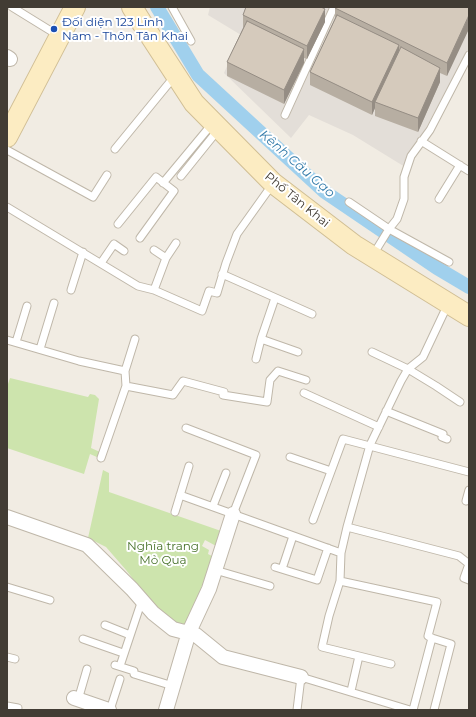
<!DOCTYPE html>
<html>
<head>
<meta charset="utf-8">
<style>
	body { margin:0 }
	#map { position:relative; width:476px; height:717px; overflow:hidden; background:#f1ece3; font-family:Montserrat,sans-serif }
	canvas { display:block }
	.frame { position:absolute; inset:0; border:8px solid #423c34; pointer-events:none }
</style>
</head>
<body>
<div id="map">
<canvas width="476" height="717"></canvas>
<div class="frame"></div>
</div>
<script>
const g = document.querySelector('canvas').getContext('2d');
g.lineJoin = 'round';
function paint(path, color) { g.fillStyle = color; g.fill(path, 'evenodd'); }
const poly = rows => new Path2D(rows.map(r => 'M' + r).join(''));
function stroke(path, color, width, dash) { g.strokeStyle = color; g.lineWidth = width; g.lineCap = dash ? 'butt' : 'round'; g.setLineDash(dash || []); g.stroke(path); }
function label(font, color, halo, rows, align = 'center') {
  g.font = font + ' Montserrat,sans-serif'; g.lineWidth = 4; g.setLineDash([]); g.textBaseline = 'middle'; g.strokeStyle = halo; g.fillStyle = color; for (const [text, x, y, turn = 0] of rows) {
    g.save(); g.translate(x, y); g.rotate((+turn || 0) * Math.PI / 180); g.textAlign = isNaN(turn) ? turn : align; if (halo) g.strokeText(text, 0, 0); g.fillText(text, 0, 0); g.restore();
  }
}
const industrial = poly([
	[210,7,469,7,469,48,405,167,353,135,309,115,291,138,224,73,241,35,208,15]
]);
const green = poly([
	[10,378,88,397,90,394,95,395,99,399,91,448,100,452,99,458,90,454,84,474,7,448,7,387],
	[103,470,109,473,109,492,224,532,218,547,205,540,202,546,209,550,208,554,214,557,185,627,170,623,154,606,126,570,106,547,88,538]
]);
const canal = poly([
	[157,7,198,75,325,192,437,268,469,287]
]);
const lane = poly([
	[12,7,59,36],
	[172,7,191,41],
	[285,115,334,7],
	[421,141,469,171],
	[115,149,174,77],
	[7,150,93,197,107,175],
	[181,176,218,130],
	[163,183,212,124],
	[439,199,460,165],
	[349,202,389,229,449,262],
	[7,207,138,286,154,290,202,311,209,291,217,293,226,263,237,234,272,185],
	[118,224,156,177,174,191,140,238],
	[154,250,166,258],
	[373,255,389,229,397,219,404,199,404,177,411,156,430,130,469,55],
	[101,263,114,244,124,251],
	[222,274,312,314],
	[71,290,83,252],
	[154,290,166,258,176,243],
	[261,339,298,352],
	[7,340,79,361,125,371,126,386,173,395,183,381,224,392,223,395,267,402,270,380,278,371,306,380],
	[16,342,27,306],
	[40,349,54,303],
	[372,352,408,369,436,386,460,402],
	[256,359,261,339,275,298],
	[125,371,135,339],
	[304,393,379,427],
	[386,411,443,434,442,437,447,439],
	[186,428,256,455,233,514],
	[290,457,331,471],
	[101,458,126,386],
	[180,495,341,553],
	[466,501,469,490],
	[213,506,226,473],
	[175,512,189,466],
	[313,520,343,439,469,472],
	[347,527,459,556,469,564,464,578,469,580],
	[275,567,317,580,328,548],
	[282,569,293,536],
	[215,570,270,586],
	[340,581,437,602,428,636,432,638,413,710],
	[7,587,50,600],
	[105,625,130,635],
	[432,638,451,644,434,710],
	[83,639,123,653],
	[359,656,391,664],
	[7,657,15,659],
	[115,665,134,671,134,674,173,686],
	[120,666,142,600],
	[351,691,359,656,322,647,329,616,340,581,341,553,347,527,370,445,401,381,408,369,423,357,448,304],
	[78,700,87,669],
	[7,706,18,708],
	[110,710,120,679],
	[297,710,301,677,410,710]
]);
const street = poly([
	[7,57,10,59],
	[7,517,87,545,132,589,153,613,173,629,196,635,223,657,301,677],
	[74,698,109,710],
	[166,710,189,632,209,589,233,514]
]);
const secondary = poly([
	[132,7,140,20,194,103,273,183,354,245,469,316],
	[7,137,75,7]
]);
const wall = poly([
	[469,7,447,76,440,73,440,82,418,132,375,116,375,108,372,115,310,85,310,72,335,18,335,8],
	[243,15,325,22,307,59,304,58,304,63,284,104,227,76,227,62,243,28]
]);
const shadedWall = poly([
	[325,9,325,22,307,59,307,46],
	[469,15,469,29,447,76,447,63],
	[399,45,399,58,375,102,375,108,372,115,372,102],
	[304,49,304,63,284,104,284,90],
	[440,68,440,82,418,132,418,118]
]);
const building = poly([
	[246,7,321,7,325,9,307,46,243,15,246,7],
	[336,7,469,7,469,15,447,63,335,8,336,7],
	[337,15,399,45,372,102,310,72,337,15],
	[247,21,304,49,284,90,227,62,247,21],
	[401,47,440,68,418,118,375,102,401,47]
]);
const markers = [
	[54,29,4,"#1a4fb4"]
];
const transitNames = [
	["Đối diện 123 Lĩnh",62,22],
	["Nam - Thôn Tân Khai",62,36]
];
const streetNames = [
	["Phố Tân Khai",297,200,39]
];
const parkNames = [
	["Nghĩa trang",163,546],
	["Mỏ Quạ",163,560]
];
const waterNames = [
	["Kênh Cầu Gạo",297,164,41]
];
paint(industrial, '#e3ded8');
paint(green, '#cde4ad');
stroke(canal, '#a0d0ed', 14);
stroke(lane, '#bfb7a9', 9);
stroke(street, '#bfb7a9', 16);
stroke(secondary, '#d0be94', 22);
stroke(lane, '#fff', 7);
stroke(street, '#fff', 14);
stroke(secondary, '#fcecc2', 20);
paint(wall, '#b7aea2');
paint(shadedWall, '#958d84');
paint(building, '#d5cabc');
stroke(building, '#958d84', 1);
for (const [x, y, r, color] of markers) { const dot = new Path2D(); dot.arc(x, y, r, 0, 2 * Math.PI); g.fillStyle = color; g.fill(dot); stroke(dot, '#fff', 1.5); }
label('12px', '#164399', '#fff', transitNames, 'left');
label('12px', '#423c34', '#fff', streetNames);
label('12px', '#47712a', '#fff', parkNames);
label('italic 13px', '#327aa9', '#fff', waterNames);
</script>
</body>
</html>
